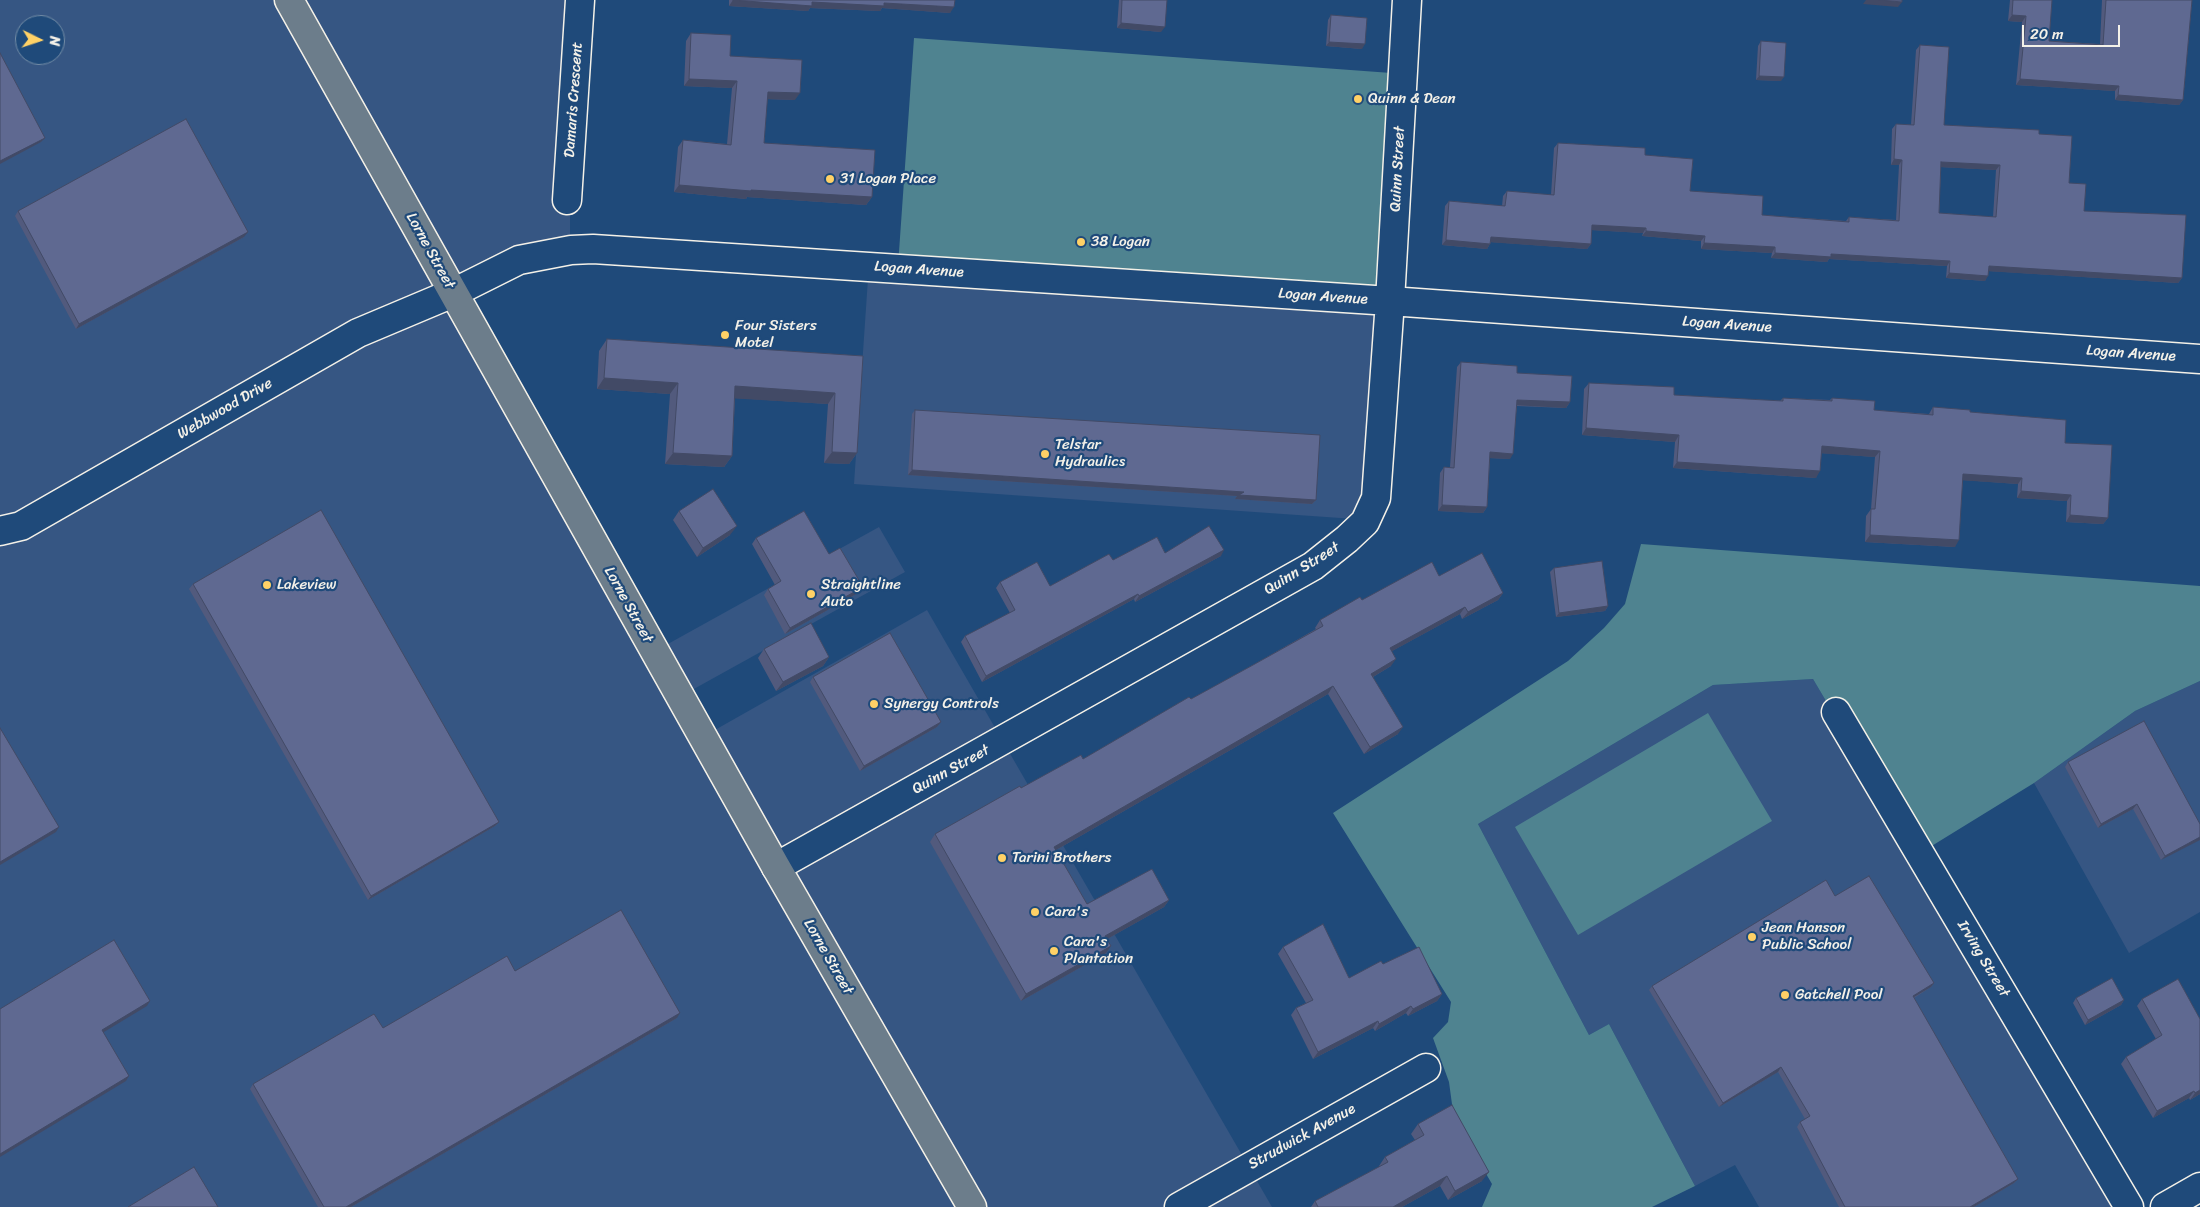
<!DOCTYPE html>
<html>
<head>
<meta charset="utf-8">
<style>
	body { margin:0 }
	#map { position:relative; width:2200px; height:1207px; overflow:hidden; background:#1f4a7a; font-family:Sriracha,sans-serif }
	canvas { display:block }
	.north { position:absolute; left:15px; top:15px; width:50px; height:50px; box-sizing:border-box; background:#1f4a7a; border:1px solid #748da6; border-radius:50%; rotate:94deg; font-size:14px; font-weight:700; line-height:20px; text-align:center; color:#f4f1e8 }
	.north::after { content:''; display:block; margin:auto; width:18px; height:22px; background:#ffd166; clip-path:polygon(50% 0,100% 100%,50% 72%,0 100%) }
	.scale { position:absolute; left:2022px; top:25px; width:98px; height:22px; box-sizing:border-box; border:2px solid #f4f1e8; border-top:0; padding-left:6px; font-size:15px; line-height:18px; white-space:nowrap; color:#f4f1e8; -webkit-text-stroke:4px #1f4a7a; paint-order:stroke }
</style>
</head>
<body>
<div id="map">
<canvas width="2200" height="1207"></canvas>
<div class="north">N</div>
<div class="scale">20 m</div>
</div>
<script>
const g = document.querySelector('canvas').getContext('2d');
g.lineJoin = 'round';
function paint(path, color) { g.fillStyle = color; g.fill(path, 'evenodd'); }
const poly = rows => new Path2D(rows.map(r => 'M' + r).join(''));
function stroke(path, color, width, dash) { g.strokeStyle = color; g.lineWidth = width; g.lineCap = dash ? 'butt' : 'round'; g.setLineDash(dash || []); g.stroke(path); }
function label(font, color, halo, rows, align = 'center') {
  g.font = font + ' Sriracha,sans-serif'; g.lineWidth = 4.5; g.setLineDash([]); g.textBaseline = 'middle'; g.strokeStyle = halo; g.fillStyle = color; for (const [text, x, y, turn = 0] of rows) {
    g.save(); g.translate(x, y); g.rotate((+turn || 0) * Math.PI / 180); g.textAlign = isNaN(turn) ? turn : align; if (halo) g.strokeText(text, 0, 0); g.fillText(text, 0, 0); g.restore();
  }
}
const built = poly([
	[0,0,583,0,570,201,570,247,454,290,657,650,879,527,905,572,683,695,706,735,927,610,1272,1207,0,1207],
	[25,25,55,25,55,55,25,55],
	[869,264,1393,298,1369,520,854,484],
	[1813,679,1917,855,2128,1207,1759,1207,1735,1165,1695,1186,1609,1024,1589,1035,1478,824,1713,685],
	[2200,681,2200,912,2129,953,2034,783,2135,711]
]);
const green = poly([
	[914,38,1405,74,1393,298,898,266],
	[1641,544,2200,586,2200,681,2135,711,2034,783,1917,855,1813,679,1713,685,1478,824,1589,1035,1609,1024,1695,1186,1652,1207,1482,1207,1492,1184,1454,1119,1449,1082,1433,1038,1448,1022,1451,1002,1333,813,1568,661,1604,628,1625,604],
	[1708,713,1772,821,1578,935,1515,827]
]);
const minor = poly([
	[567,200,580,0],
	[0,531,21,526,358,333,453,293,519,260,571,250,593,249,1390,301,2200,359],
	[1836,712,2129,1207],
	[776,867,1313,566,1347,539,1365,522,1376,498,1390,301,1407,0],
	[1179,1207,1426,1068],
	[2165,1207,2200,1187]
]);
const major = poly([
	[289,0,776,867,972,1207]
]);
const wall = poly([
	[729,0,955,0,950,13,882,8,880,11,810,8,808,11,729,6],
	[1119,0,1167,0,1161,32,1117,28],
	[2010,0,2052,0,2049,41,2100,44,2102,0,2192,0,2183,100,2179,105,2115,100,2115,91,2016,85,2022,22,2008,21],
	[1331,15,1362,49,1326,46,1328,20],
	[691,33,730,56,795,100,767,99,764,143,872,197,866,205,747,197,746,199,674,192,678,147,683,140,727,144,732,88,684,86,686,41],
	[1761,41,1781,81,1756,80,1758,46],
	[1920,45,1944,125,2039,134,2069,183,2084,211,2182,278,2178,283,1989,271,1985,281,1946,278,1947,266,1829,259,1827,262,1771,258,1772,253,1701,249,1701,241,1642,236,1643,233,1592,230,1591,244,1587,249,1491,242,1487,249,1442,245,1445,206,1449,201,1502,206,1503,196,1507,191,1551,195,1554,148,1558,143,1645,155,1690,191,1762,215,1846,221,1849,217,1896,220,1899,165,1891,165,1892,129,1896,124,1911,125,1916,50],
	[1941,167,1996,170,1993,217,1939,213],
	[18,211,244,237,76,329,15,216],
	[607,339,863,356,857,453,849,464,824,463,828,404,735,398,732,456,724,467,665,464,670,394,597,389,599,351],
	[1461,362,1517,373,1570,402,1566,408,1517,406,1510,459,1490,458,1487,507,1483,513,1438,511,1440,473,1444,467,1450,467,1457,367],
	[1589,383,1674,395,1780,401,1783,398,1830,400,1832,398,1874,410,1929,414,1933,407,1970,412,2065,443,2108,518,2103,524,2066,522,2067,501,2017,498,2018,484,1963,480,1955,547,1865,542,1866,516,1871,509,1875,457,1821,453,1816,478,1673,468,1675,442,1582,435,1584,389],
	[915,410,1316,500,1312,504,1235,499,1237,496,908,475,912,414],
	[679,511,730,535,697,557,673,520],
	[756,538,863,587,858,593,785,634,764,595,768,589,775,585,752,544],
	[1165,553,1221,556,1135,602,1134,599,982,682,961,642,965,636,1010,613,996,588,1000,582,1050,586,1113,560],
	[1554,568,1608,606,1605,611,1556,617,1550,572],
	[1439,576,1503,593,1498,600,1462,619,1460,614,1392,651,1391,666,1373,677,1398,734,1364,754,1328,694,1056,850,1087,904,1169,900,1164,907,1107,939,1106,953,1021,1001,930,842,935,834,1021,788,1083,759,1253,665,1316,629,1315,628,1320,620,1362,600],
	[193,584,499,822,495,826,368,900,189,589],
	[764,649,829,657,823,666,776,691,758,658],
	[813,677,941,722,937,727,860,771,810,682],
	[2068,762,2200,824,2161,860,2133,809,2098,828,2065,767],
	[1835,896,1934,983,1931,987,1914,998,2018,1179,2014,1183,1974,1207,1839,1207,1797,1127,1800,1122,1805,1119,1778,1072,1719,1107,1649,990,1652,986],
	[1283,947,1349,978,1383,964,1442,994,1437,1001,1408,1016,1406,1013,1375,1031,1373,1028,1313,1059,1291,1015,1296,1008,1306,1003,1278,954],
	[515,971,677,1018,351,1207,318,1207,250,1089,253,1084],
	[2076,998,2124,1000,2121,1005,2085,1025,2073,1003],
	[2142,999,2200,1019,2200,1094,2190,1100,2189,1098,2153,1118,2121,1064,2126,1057,2156,1039,2137,1006],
	[1418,1124,1482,1181,1448,1200,1440,1186,1402,1207,1311,1207,1315,1201,1379,1167,1379,1166,1385,1157,1415,1140,1411,1134]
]);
const shadedWall = poly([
	[733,0,812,2,884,3,954,7,950,13,882,8,880,11,810,8,808,11,729,6],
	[1866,0,1879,0,1902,2,1898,7,1863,4],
	[2012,15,2026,16,2022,22,2008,21],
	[1121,23,1165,27,1161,32,1117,28],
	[1329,42,1365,44,1362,49,1326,46],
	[1759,76,1784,77,1781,81,1756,80],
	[689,79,737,81,732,88,684,86],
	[2020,79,2119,86,2115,91,2016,85],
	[768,92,800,93,795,100,762,99],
	[2118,95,2183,100,2179,105,2115,100],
	[45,138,41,142,0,164,0,161],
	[1894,159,1902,160,1899,165,1891,165],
	[1941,162,2000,165,1996,170,1938,167],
	[679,185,872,197,866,205,747,197,746,199,674,192],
	[1592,225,1646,228,1643,233,1589,230],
	[1646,231,1705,236,1701,241,1642,236],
	[248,232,244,237,76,329,79,324],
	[1491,237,1591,244,1587,249,1487,242],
	[1446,240,1490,244,1487,249,1442,245],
	[1704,243,1775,247,1772,253,1701,249],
	[1775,253,1831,254,1950,261,1947,266,1829,259,1827,262,1771,258],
	[1989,266,2182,278,2178,283,1985,271],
	[1949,273,1988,276,1985,281,1946,278],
	[604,378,678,383,670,394,597,389],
	[735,386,835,393,828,404,727,398],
	[1517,400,1570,402,1566,408,1513,405],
	[1586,428,1679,435,1675,442,1582,435],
	[1822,446,1880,451,1875,457,1817,453],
	[832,452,857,453,849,464,824,463],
	[1490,452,1513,454,1510,459,1486,458],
	[673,453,732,456,724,467,665,464],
	[1677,462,1820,471,1816,478,1673,468],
	[912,470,1244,492,1316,500,1312,504,1235,499,1237,496,908,475],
	[1963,474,2022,478,2018,484,1958,480],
	[2021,491,2071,495,2067,501,2017,498],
	[1442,505,1487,507,1483,513,1438,511],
	[2070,515,2108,518,2103,524,2066,522],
	[737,526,730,535,697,557,703,548],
	[1870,535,1959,540,1955,547,1865,542],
	[1224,550,1221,556,1135,602,1139,596],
	[863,587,858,593,785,634,790,628],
	[1503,593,1498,600,1462,619,1468,612],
	[1138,594,1134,599,982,682,986,676],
	[1608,606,1605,611,1556,617,1559,613],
	[1465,607,1460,614,1385,655,1390,648],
	[829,657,823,666,776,691,783,682],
	[1396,659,1391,666,1366,681,1371,674],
	[1333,686,1328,694,1049,854,1054,847],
	[941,722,937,727,860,771,864,766],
	[1403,727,1398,734,1364,754,1370,747],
	[2137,804,2133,809,2098,828,2101,824],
	[499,822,495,826,368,900,371,896],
	[59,827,56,832,0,865,0,862],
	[2200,837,2200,840,2161,860,2165,856],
	[1169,900,1164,907,1100,943,1105,936],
	[1111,946,1106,953,1021,1001,1026,994],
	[1934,983,1931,987,1909,1000,1913,996],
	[1442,994,1437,1001,1408,1016,1413,1009],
	[2124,1000,2121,1005,2085,1025,2088,1020],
	[150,1001,147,1006,99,1035,102,1030],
	[1411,1006,1406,1013,1375,1031,1379,1024],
	[680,1013,677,1018,351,1207,346,1207],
	[1378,1021,1373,1028,1313,1059,1318,1052],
	[1781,1067,1778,1072,1719,1107,1723,1103],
	[129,1076,126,1081,0,1157,0,1154],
	[2200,1090,2200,1094,2190,1100,2195,1093],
	[2194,1091,2189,1098,2153,1118,2157,1111],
	[1489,1172,1482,1181,1448,1200,1455,1191],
	[1447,1176,1440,1186,1402,1207,1393,1207],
	[2018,1179,2014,1183,1974,1207,1970,1207]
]);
const building = poly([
	[733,0,955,0,954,7,884,3,884,6,812,2,812,6,733,0],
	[1122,0,1167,0,1165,27,1121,23,1122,0],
	[1879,0,1902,0,1902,2,1879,0],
	[2013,0,2052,0,2049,41,2103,45,2106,0,2192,0,2183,100,2118,95,2119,86,2020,79,2026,16,2012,15,2013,0],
	[1331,15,1367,18,1365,44,1329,42,1331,15],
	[691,33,731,35,730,56,802,60,800,93,768,92,764,143,875,150,872,197,751,190,751,191,679,185,683,140,731,145,737,81,689,79,691,33],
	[1761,41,1786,43,1784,77,1759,76,1761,41],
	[1920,45,1949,47,1944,125,2039,130,2039,134,2072,136,2069,183,2086,184,2084,211,2186,215,2182,278,1989,266,1988,276,1949,273,1950,261,1831,254,1831,257,1775,253,1775,247,1704,243,1705,236,1646,231,1646,228,1592,225,1591,244,1491,237,1490,244,1446,240,1449,201,1505,206,1507,191,1554,195,1558,143,1645,148,1645,155,1693,159,1690,191,1763,196,1762,215,1849,222,1849,217,1899,221,1902,160,1894,159,1896,124,1914,125,1920,45],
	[1941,162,2000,165,1996,217,1939,213,1941,162],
	[0,53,45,138,0,161,0,53],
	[186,119,248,232,79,324,18,211,186,119],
	[607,339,863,356,857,453,832,452,835,393,735,386,732,456,673,453,678,383,604,378,607,339],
	[1461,362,1517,366,1517,373,1572,376,1570,402,1517,400,1513,454,1490,452,1487,507,1442,505,1444,467,1454,468,1461,362],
	[1589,383,1674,387,1674,395,1783,401,1783,398,1832,401,1832,398,1875,401,1874,410,1933,415,1933,407,1970,410,1970,412,2066,420,2065,443,2112,445,2108,518,2070,515,2071,495,2021,491,2022,478,1963,474,1959,540,1870,535,1871,509,1875,509,1880,451,1822,446,1820,471,1677,462,1679,435,1586,428,1589,383],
	[915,410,1320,435,1316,500,1239,495,1244,492,912,470,915,410],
	[713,489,737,526,703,548,679,511,713,489],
	[321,510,499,822,371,896,193,584,321,510],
	[804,511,829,554,840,548,863,587,790,628,768,589,781,581,756,538,804,511],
	[1209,526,1224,550,1139,596,1138,594,986,676,965,636,1015,610,1000,582,1037,562,1050,586,1109,554,1113,560,1157,537,1165,553,1209,526],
	[1482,553,1503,593,1468,612,1465,607,1390,648,1396,659,1371,674,1403,727,1370,747,1333,686,1054,847,1087,904,1152,869,1169,900,1105,936,1111,946,1026,994,935,834,1020,786,1021,788,1081,755,1083,759,1189,697,1191,699,1253,665,1323,626,1320,620,1360,597,1362,600,1432,562,1439,576,1482,553],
	[1602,561,1608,606,1559,613,1554,568,1602,561],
	[811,623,829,657,783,682,764,649,811,623],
	[890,633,941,722,864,766,813,677,890,633],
	[2144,721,2200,824,2200,837,2165,856,2137,804,2101,824,2068,762,2144,721],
	[0,728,59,827,0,862,0,728],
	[1869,876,1934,983,1913,996,2018,1179,1970,1207,1845,1207,1800,1122,1810,1116,1781,1067,1723,1103,1652,986,1826,880,1835,896,1869,876],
	[621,910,680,1013,346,1207,324,1207,253,1084,374,1014,383,1028,507,956,515,971,621,910],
	[1323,924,1349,978,1381,961,1383,964,1419,947,1442,994,1413,1009,1411,1006,1379,1024,1378,1021,1318,1052,1296,1008,1313,1000,1283,947,1323,924],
	[114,940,150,1001,102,1030,129,1076,0,1154,0,1009,114,940],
	[2112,978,2124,1000,2088,1020,2076,998,2112,978],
	[2178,979,2200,1019,2200,1090,2195,1093,2194,1091,2157,1111,2126,1057,2162,1035,2142,999,2178,979],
	[1452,1105,1489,1172,1455,1191,1447,1176,1393,1207,1318,1207,1315,1201,1388,1162,1385,1157,1424,1135,1418,1124,1452,1105],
	[194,1167,218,1207,128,1207,194,1167]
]);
const markers = [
	[1358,99,5,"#ffd166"],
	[830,179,5,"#ffd166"],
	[1081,242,5,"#ffd166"],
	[725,335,5,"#ffd166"],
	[1045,454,5,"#ffd166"],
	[267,585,5,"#ffd166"],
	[811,594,5,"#ffd166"],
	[874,704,5,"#ffd166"],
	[1002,858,5,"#ffd166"],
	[1035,912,5,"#ffd166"],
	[1752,937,5,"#ffd166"],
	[1054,951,5,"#ffd166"],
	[1785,995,5,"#ffd166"]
];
const poiNames = [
	["Quinn & Dean",1368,99],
	["31 Logan Place",840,179],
	["38 Logan",1091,242],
	["Four Sisters",735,326],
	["Motel",735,343],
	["Telstar",1055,445],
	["Hydraulics",1055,462],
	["Lakeview",277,585],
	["Straightline",821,585],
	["Auto",821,602],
	["Synergy Controls",884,704],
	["Tarini Brothers",1012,858],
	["Cara's",1045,912],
	["Jean Hanson",1762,928],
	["Public School",1762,945],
	["Cara's",1064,942],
	["Plantation",1064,959],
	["Gatchell Pool",1795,995]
];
const streetNames = [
	["Damaris Crescent",574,100,-86],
	["Quinn Street",1398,169,-87],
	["Lorne Street",430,251,61],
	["Logan Avenue",919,270,4],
	["Logan Avenue",1323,297,4],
	["Logan Avenue",1727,325,4],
	["Logan Avenue",2131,354,4],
	["Webbwood Drive",225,409,-30],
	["Quinn Street",1302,569,-32],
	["Lorne Street",628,605,61],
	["Quinn Street",951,770,-29],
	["Lorne Street",828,957,60],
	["Irving Street",1983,959,59],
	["Strudwick Avenue",1302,1137,-29]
];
paint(built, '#365683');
paint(green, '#4f8390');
stroke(minor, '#f4f1e8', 31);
stroke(major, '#f4f1e8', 31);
stroke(minor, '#1f4a7a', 28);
stroke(major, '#6c7d8b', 28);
paint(wall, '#525a7d');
paint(shadedWall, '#424a66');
paint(building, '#5f6991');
stroke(building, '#424a66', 1);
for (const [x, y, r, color] of markers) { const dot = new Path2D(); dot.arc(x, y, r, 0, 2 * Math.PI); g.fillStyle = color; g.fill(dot); stroke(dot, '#1f4a7a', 2); }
label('15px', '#f4f1e8', '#1f4a7a', poiNames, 'left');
label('15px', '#f4f1e8', '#1f4a7a', streetNames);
</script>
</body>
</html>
